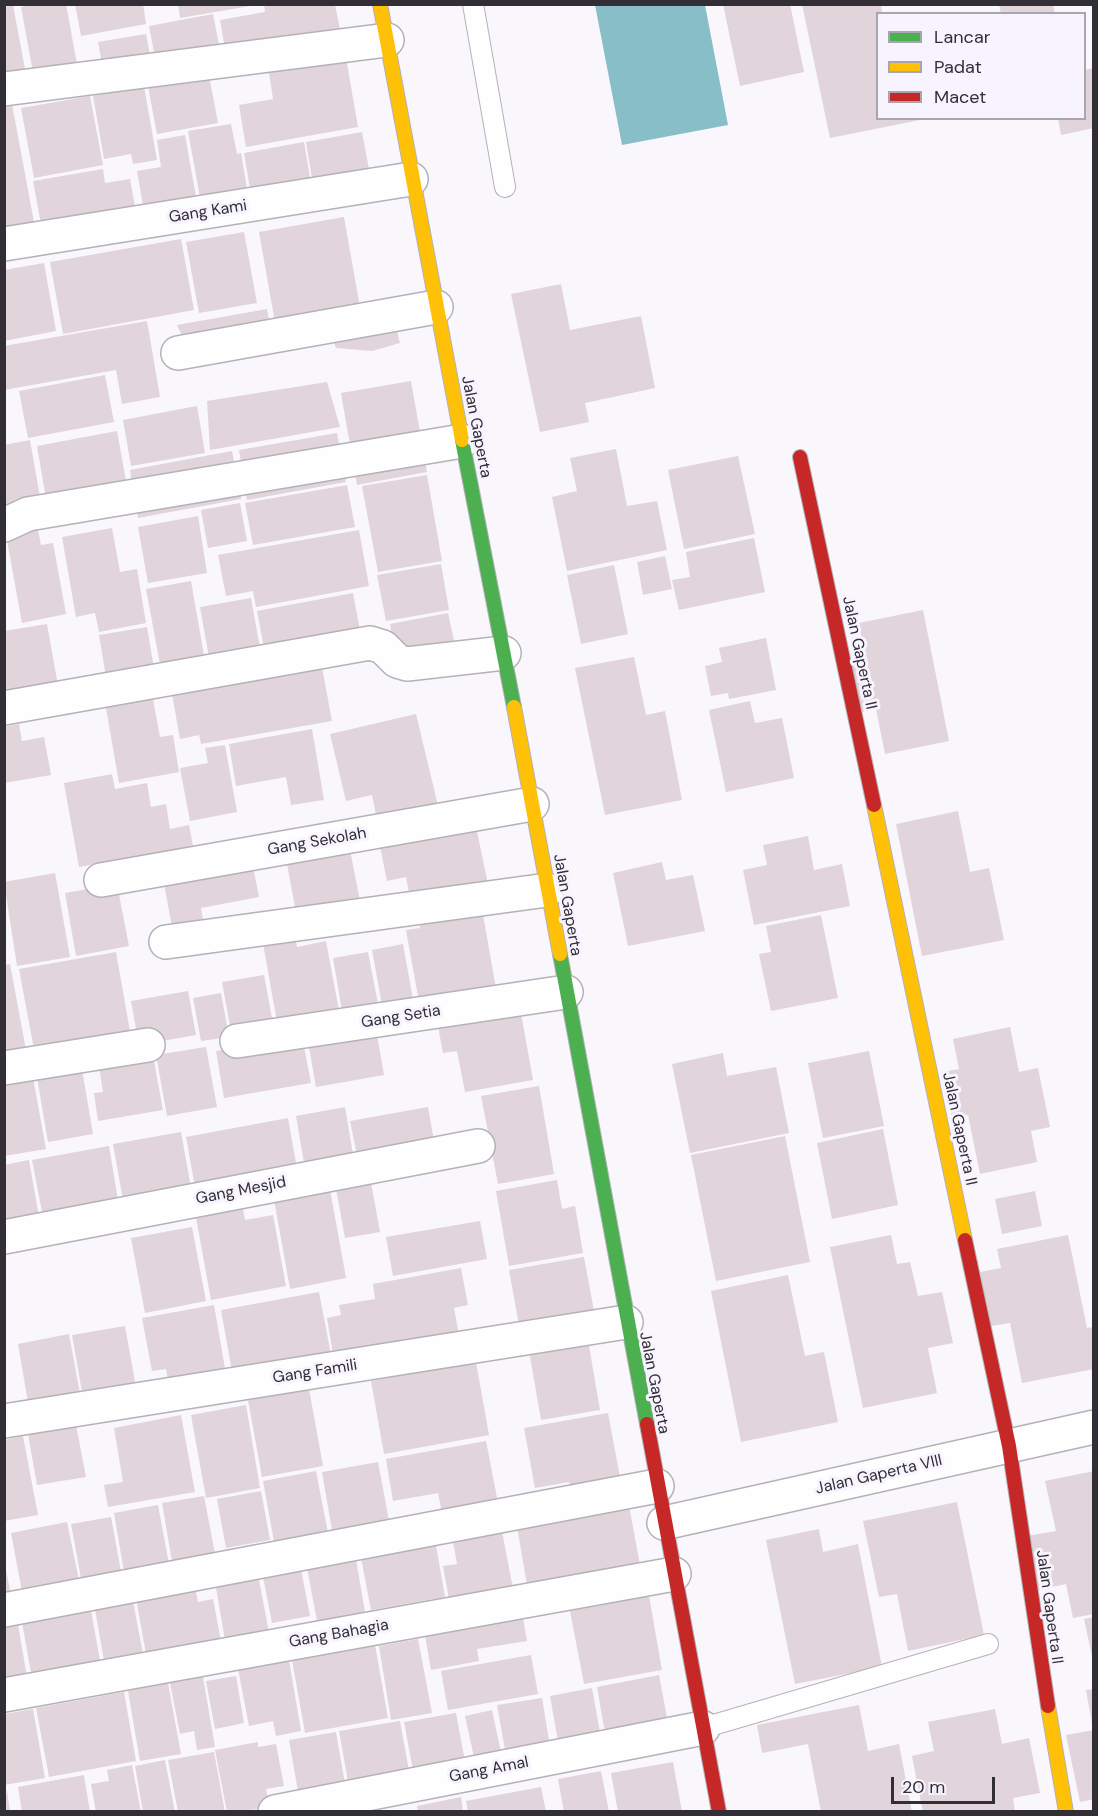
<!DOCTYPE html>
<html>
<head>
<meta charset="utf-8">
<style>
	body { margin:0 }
	#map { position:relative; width:1098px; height:1816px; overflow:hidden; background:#f9f7fc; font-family:"DM Sans",sans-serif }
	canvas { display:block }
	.frame { position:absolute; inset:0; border:6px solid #312e35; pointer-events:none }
	.legend { position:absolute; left:876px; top:12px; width:210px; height:108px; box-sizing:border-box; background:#f8f4ff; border:2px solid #a8a5ae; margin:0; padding:8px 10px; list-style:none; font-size:18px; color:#312e35 }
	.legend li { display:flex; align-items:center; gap:12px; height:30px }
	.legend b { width:30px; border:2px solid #a8a5ae }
	.scale { position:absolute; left:891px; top:1777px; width:104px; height:27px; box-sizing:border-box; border:3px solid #312e35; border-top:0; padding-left:8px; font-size:18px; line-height:21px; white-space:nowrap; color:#312e35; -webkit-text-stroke:4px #f8f4ff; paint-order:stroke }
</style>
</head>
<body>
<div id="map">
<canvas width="1098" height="1816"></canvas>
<div class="frame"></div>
<ul class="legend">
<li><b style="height:8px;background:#4caf50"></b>Lancar</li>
<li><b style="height:8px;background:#ffc107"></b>Padat</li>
<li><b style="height:8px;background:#c62828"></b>Macet</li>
</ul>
<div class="scale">20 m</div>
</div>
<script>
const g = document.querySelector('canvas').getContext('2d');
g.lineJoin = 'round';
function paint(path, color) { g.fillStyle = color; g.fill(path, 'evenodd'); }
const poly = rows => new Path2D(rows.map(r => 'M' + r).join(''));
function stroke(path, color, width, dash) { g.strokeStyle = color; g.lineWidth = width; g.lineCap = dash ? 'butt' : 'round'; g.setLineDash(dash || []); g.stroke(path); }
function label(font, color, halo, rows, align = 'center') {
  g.font = font + ' "DM Sans",sans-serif'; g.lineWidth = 6; g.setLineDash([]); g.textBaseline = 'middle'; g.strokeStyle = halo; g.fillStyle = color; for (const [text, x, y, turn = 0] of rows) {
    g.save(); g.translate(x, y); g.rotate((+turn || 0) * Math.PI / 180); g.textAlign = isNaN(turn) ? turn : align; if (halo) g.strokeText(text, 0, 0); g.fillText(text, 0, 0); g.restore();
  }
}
const water = poly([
	[595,5,705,5,728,125,622,145]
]);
const building = poly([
	[35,4,66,4,78,70,34,78,21,7],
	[75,4,143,4,146,24,81,36],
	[178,4,250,4,250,6,180,18],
	[264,4,335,4,342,40,227,60,220,20,265,12],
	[723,4,790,4,804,72,740,86],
	[802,4,881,4,882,14,878,14,878,118,920,120,830,138],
	[999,4,1053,4,1055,14,1001,14],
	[13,5,25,69,4,73,4,7],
	[213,14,221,56,157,68,149,26],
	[146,34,152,66,104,75,98,42],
	[345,52,358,127,246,147,239,105,273,99,268,66],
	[207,65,218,123,157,134,146,76],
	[1094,68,1094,128,1061,135,1058,118,1084,118,1084,70],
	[144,86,157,160,133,164,131,154,104,159,93,96],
	[90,96,103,165,34,178,21,108],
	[12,104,36,233,4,238,4,106],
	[231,124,237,154,241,153,249,200,202,209,188,131],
	[362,132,371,180,314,190,306,142],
	[185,135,198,208,145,217,137,171,161,167,157,140],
	[304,142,312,190,252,201,244,153],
	[103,169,105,183,130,179,137,218,43,235,33,181],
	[344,217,361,313,276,328,259,232],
	[244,232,257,303,199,313,186,242],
	[181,239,194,310,63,334,50,262],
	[44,263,56,331,4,341,4,270],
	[561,284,570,330,641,316,655,388,585,403,589,422,540,432,511,294],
	[267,309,271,331,185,342,177,325],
	[394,320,400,343,372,351,336,348,330,331],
	[147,321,160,397,122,404,116,370,4,390,4,346],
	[105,375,114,422,28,438,19,391],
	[411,381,427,472,357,485,341,393],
	[327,382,340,427,210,450,207,401],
	[197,406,205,453,131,466,123,420],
	[117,431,132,514,51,528,37,446],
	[337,433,346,482,247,500,239,450],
	[30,440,42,509,4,516,4,445],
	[616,449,627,506,657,501,667,550,567,571,552,497,577,491,570,458],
	[232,451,241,499,138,518,130,470],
	[738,456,755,534,684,549,668,470],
	[427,475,442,561,378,572,362,486],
	[347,485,355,527,253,545,245,503],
	[240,503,247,541,208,548,201,510],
	[198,516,207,573,148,583,138,527],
	[112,528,120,572,137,569,146,623,99,632,95,613,76,617,62,537],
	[38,530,41,545,53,543,66,614,22,623,6,535],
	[359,530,369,586,256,607,253,591,226,596,218,555],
	[754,538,765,592,679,610,672,580,690,577,686,552],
	[665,556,672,589,643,595,637,562],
	[441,564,449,610,386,621,377,575],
	[614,565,628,634,581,644,567,575],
	[191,581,206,667,162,675,146,589],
	[353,593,362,641,266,658,257,611],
	[251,598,262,659,211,669,200,607],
	[923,610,949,741,885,754,876,709,861,712,851,666,866,663,859,623],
	[448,613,455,645,395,656,390,624],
	[47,624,59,691,7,701,4,684,4,631],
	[147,627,156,680,108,689,99,635],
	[766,638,776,690,729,699,728,693,711,696,705,666,722,662,719,648],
	[634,657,646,715,665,711,682,800,605,815,575,668],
	[322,667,332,721,201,744,199,735,180,739,172,694],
	[152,694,160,737,173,735,179,772,119,783,105,702],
	[750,701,755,723,782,718,794,778,726,792,709,710],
	[416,714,439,810,378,824,372,795,346,801,330,734],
	[19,724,22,741,44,737,51,775,4,783,4,727],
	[312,729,324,800,291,805,286,777,236,786,229,744],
	[225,745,237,812,190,821,180,768,208,763,205,748],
	[112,774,115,789,147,783,151,807,166,804,170,829,189,825,193,846,79,867,64,783],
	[958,811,970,872,989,868,1004,940,922,956,896,824],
	[474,817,489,889,411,904,406,877,387,881,378,837],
	[808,836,814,870,842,864,850,906,754,925,743,870,767,865,763,845],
	[348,840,361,906,297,918,285,853],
	[251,856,259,897,201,908,205,931,174,937,162,873],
	[662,862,666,880,693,875,705,931,628,946,613,873],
	[55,873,70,957,17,966,4,882],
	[117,884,129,946,76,956,65,893],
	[482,909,497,994,420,1007,406,930,420,928,419,920],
	[821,915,838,998,771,1011,759,954,771,952,766,926],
	[295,937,297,947,326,941,340,1016,278,1028,263,943],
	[403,944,414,1005,383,1011,372,950],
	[116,952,131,1037,35,1055,19,969],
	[368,952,379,1009,343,1016,333,958],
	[10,964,26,1050,4,1054,4,965],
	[264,975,274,1029,232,1037,222,982],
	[188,991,196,1035,139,1045,131,1001],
	[221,993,229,1037,201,1041,193,998],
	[519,1002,533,1080,465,1092,457,1051,443,1053,436,1016],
	[375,1024,384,1075,316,1087,307,1036],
	[1010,1027,1019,1072,1038,1068,1050,1127,1031,1131,1037,1162,980,1174,968,1115,952,1119,942,1072,959,1069,953,1039],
	[302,1036,311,1083,224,1098,216,1051],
	[206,1047,217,1107,167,1116,156,1055],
	[152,1050,163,1110,98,1121,94,1093,103,1092,98,1060],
	[869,1051,884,1126,823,1138,808,1063],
	[723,1053,727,1076,776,1067,789,1133,690,1153,672,1064],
	[81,1064,93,1134,48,1142,36,1072],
	[32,1072,46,1149,4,1156,4,1078],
	[539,1086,554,1174,498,1184,481,1096],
	[345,1107,355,1166,306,1175,296,1116],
	[428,1107,436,1152,359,1166,350,1121],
	[288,1118,299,1180,197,1198,186,1137],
	[883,1129,898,1205,832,1219,817,1143],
	[181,1132,193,1199,125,1211,113,1144],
	[785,1136,810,1262,716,1281,691,1155],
	[109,1146,120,1212,44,1222,32,1160],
	[29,1160,41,1228,4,1234,4,1165],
	[370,1177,380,1232,345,1238,335,1183],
	[557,1180,562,1209,575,1206,583,1253,509,1266,496,1191],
	[329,1184,346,1278,290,1289,273,1194],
	[1035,1191,1042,1226,1002,1234,995,1199],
	[242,1203,245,1220,273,1215,286,1286,211,1300,195,1212],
	[480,1221,487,1259,393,1276,386,1237],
	[192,1227,206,1301,145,1313,131,1238],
	[891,1235,897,1264,910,1262,918,1296,942,1292,953,1343,928,1348,937,1393,863,1408,830,1247],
	[1068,1235,1087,1328,1094,1327,1094,1369,1022,1383,1010,1323,991,1326,980,1272,1001,1268,997,1249],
	[584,1257,596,1322,521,1336,509,1270],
	[461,1268,468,1305,454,1308,460,1341,333,1354,327,1318,341,1315,339,1305,375,1299,373,1284],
	[788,1275,805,1356,824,1352,838,1422,741,1442,711,1291],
	[319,1292,332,1360,233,1377,221,1310],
	[214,1305,226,1374,169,1385,166,1369,152,1371,142,1318],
	[125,1326,137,1393,84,1403,72,1335],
	[69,1334,82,1405,30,1414,18,1344],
	[587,1334,600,1410,541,1420,528,1345],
	[476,1362,489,1435,384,1454,371,1381],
	[309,1389,323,1466,262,1477,248,1400],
	[246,1405,260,1488,206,1498,191,1415],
	[608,1413,622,1488,572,1497,569,1482,535,1488,524,1428],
	[181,1415,195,1492,108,1507,104,1485,123,1482,114,1428],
	[76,1425,86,1477,37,1485,28,1434],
	[23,1436,38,1515,4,1521,4,1440],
	[486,1441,498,1503,442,1513,438,1493,393,1501,386,1459],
	[378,1462,390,1526,333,1536,322,1472],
	[316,1471,329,1538,275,1547,263,1481],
	[1094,1471,1094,1614,1073,1618,1066,1584,1038,1590,1027,1536,1056,1531,1045,1481],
	[261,1491,270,1540,226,1548,217,1499],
	[204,1496,216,1559,173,1567,162,1503],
	[628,1500,642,1576,529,1596,516,1521],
	[957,1502,984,1635,908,1651,897,1594,879,1597,863,1521],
	[158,1505,169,1564,124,1572,114,1513],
	[111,1517,122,1577,82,1584,71,1524],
	[500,1521,515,1599,451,1610,443,1566,457,1564,451,1530],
	[67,1522,81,1590,24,1602,11,1533],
	[819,1529,823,1552,858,1544,882,1667,795,1684,766,1540],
	[434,1534,445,1597,371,1610,359,1547],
	[354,1548,365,1612,317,1621,305,1557],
	[299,1559,310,1616,272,1623,261,1566],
	[4,1561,12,1599,4,1600],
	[257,1569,270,1638,226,1646,214,1576],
	[194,1582,198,1602,213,1599,223,1652,148,1665,135,1593],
	[131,1591,145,1664,106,1672,93,1598],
	[649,1596,662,1670,584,1684,570,1611],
	[89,1599,102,1672,33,1684,20,1611],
	[522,1612,527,1641,477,1649,479,1661,431,1670,424,1630],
	[16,1613,28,1683,4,1688,4,1615],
	[1094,1617,1094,1656,1092,1656,1084,1619],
	[418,1639,432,1713,391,1720,379,1646],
	[375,1645,388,1718,305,1733,292,1660],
	[531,1655,538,1694,448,1710,441,1671],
	[289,1660,301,1731,276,1736,273,1721,249,1726,238,1669],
	[659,1675,669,1728,606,1739,597,1687],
	[236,1676,244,1723,215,1729,206,1681],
	[203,1677,215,1747,197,1750,194,1731,180,1734,170,1683],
	[168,1683,181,1754,140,1761,128,1691],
	[592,1688,602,1744,560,1752,550,1696],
	[1094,1689,1094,1723,1092,1723,1086,1690],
	[124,1692,136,1761,49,1777,36,1708],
	[542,1698,551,1753,507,1761,497,1705],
	[859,1705,868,1751,899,1744,912,1812,821,1812,808,1744,762,1753,757,1725],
	[33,1709,45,1778,4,1785,4,1714],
	[995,1709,1002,1744,1029,1738,1040,1793,1013,1798,1015,1812,923,1812,912,1756,934,1751,928,1722],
	[492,1710,504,1766,477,1771,465,1716],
	[456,1713,467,1772,415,1781,404,1722],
	[400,1721,411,1782,350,1793,339,1731],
	[1094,1730,1094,1799,1080,1802,1066,1735],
	[336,1732,347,1795,300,1803,289,1740],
	[258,1742,258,1747,276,1744,284,1786,266,1789,270,1808,227,1812,215,1750],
	[214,1752,225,1812,178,1812,168,1760],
	[165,1760,175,1812,143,1812,135,1766],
	[673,1762,682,1812,618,1812,611,1773],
	[132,1765,141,1812,96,1812,91,1784,109,1781,107,1770],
	[601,1771,609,1812,564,1812,558,1779],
	[84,1775,90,1812,22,1812,18,1787],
	[541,1787,546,1812,468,1812,466,1801],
	[7,1790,10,1812,4,1812],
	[461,1797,463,1812,418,1812,417,1806]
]);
const lane = poly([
	[473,4,505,187],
	[703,1728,988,1644]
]);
const street = poly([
	[4,89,387,40],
	[4,244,411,179],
	[178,353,436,307],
	[4,525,28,514,462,441],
	[4,708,370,643,383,647,397,661,407,664,504,653],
	[101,880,532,804],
	[166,942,547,890],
	[237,1041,566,992],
	[4,1068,148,1045],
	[4,1237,478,1146],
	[4,1421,626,1322],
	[664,1523,1094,1427],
	[4,1610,657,1486],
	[4,1695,674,1574],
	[275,1812,703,1728]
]);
const fast = poly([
	[462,440,514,707],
	[560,954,647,1424]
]);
const slow = poly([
	[380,4,462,440],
	[514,707,560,954],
	[874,805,965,1240],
	[1048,1706,1066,1812]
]);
const jam = poly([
	[800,457,874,805],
	[965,1240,1009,1446,1048,1706],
	[647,1424,719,1812]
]);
const streetNames = [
	["Gang Kami",208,212,-9],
	["Jalan Gaperta",476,427,79],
	["Jalan Gaperta II",859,653,78],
	["Gang Sekolah",317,842,-10],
	["Jalan Gaperta",567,905,80],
	["Gang Setia",401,1017,-9],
	["Jalan Gaperta II",959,1129,78],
	["Gang Mesjid",241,1191,-11],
	["Gang Famili",315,1372,-9],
	["Jalan Gaperta",654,1383,79],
	["Jalan Gaperta VIII",879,1475,-13],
	["Jalan Gaperta II",1049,1607,82],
	["Gang Bahagia",339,1634,-10],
	["Gang Amal",489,1770,-11]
];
paint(water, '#87bec7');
paint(building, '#e1d4db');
stroke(lane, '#b4b2b8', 22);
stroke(street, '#b4b2b8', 36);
stroke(fast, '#b4b2b8', 16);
stroke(slow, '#b4b2b8', 16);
stroke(jam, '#b4b2b8', 16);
stroke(lane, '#fefeff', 20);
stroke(street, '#fefeff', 33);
stroke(fast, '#4caf50', 14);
stroke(slow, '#ffc107', 14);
stroke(jam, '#c62828', 14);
label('16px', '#312e35', '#f8f4ff', streetNames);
</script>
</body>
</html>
